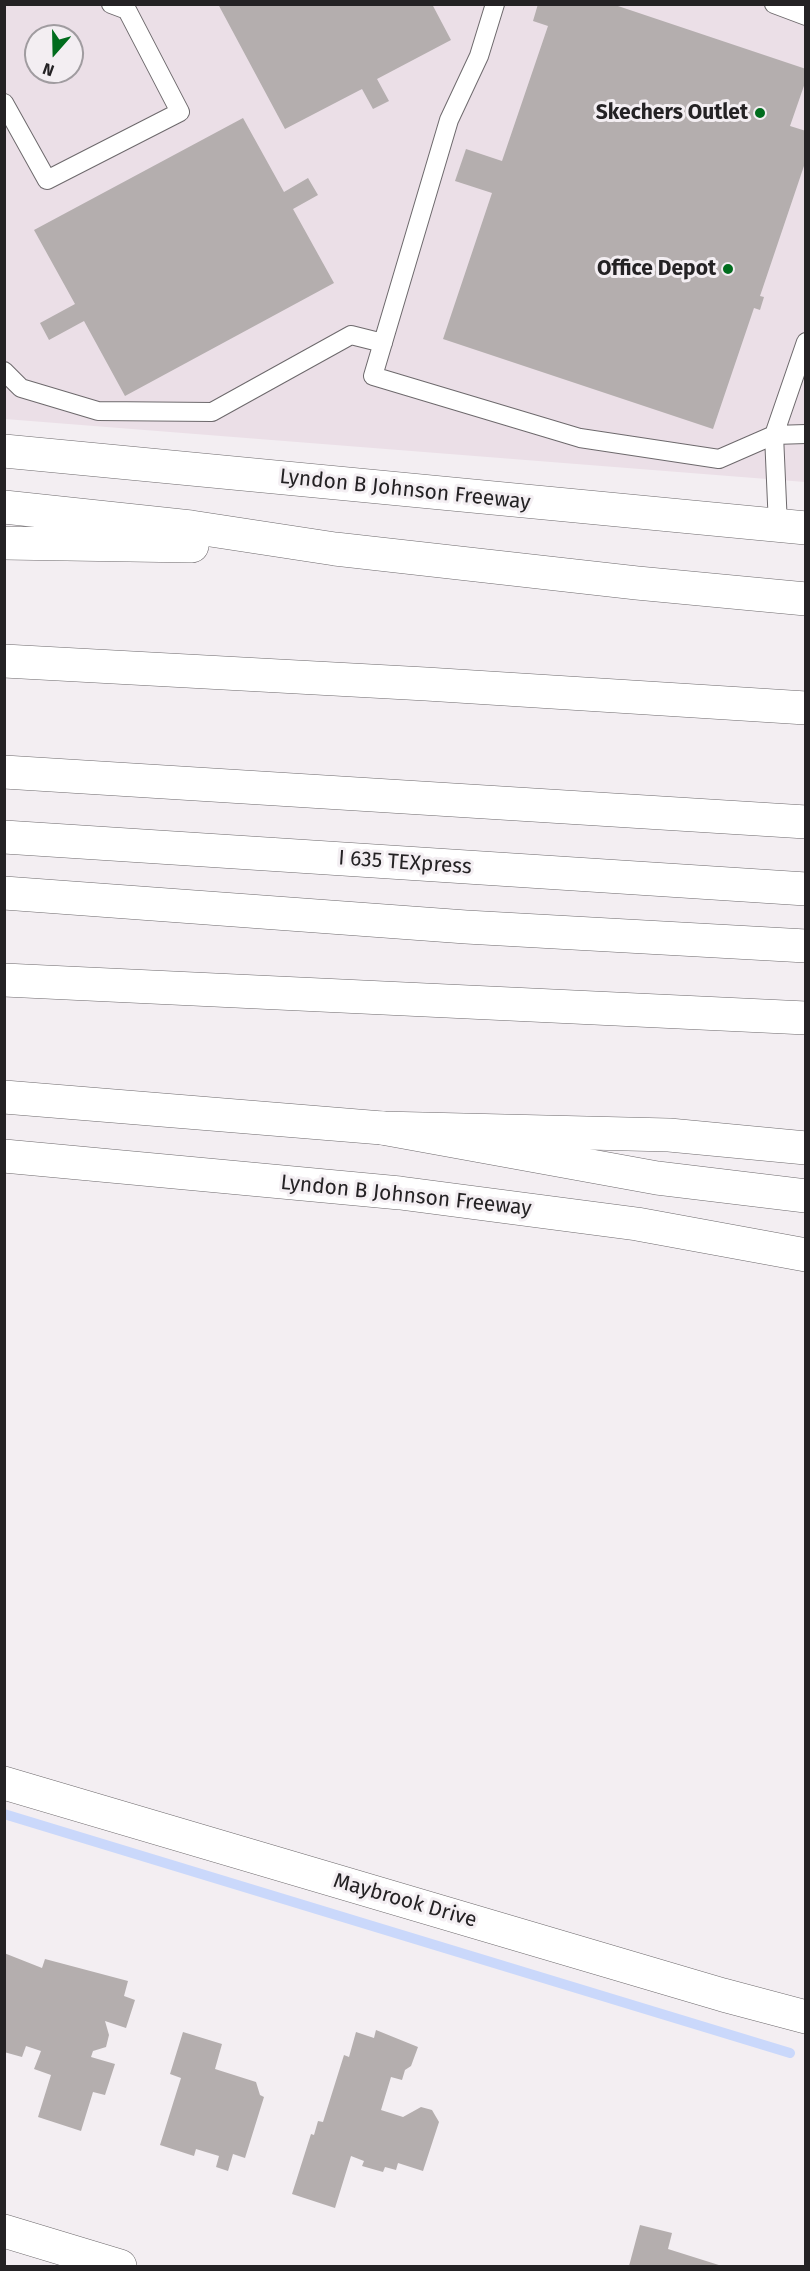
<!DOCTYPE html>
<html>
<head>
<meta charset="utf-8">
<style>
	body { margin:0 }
	#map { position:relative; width:810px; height:2271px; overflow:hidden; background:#f3eef2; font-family:"Fira Sans",sans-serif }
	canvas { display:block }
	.frame { position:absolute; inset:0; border:6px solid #242224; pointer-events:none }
	.north { position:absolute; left:24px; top:24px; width:60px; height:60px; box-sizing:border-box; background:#f3eef2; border:2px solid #a09ca0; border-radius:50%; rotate:200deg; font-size:16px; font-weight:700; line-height:24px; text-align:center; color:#242224 }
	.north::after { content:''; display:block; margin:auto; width:21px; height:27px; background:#006c1d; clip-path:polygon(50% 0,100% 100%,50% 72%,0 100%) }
</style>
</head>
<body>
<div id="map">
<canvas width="810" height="2271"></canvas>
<div class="frame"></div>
<div class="north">N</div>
</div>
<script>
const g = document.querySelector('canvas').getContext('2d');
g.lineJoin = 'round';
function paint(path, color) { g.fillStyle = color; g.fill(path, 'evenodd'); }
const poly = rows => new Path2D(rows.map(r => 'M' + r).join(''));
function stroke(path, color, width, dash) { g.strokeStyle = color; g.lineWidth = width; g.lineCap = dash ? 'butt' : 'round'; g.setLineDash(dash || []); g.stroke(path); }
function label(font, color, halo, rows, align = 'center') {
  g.font = font + ' "Fira Sans",sans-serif'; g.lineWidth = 6; g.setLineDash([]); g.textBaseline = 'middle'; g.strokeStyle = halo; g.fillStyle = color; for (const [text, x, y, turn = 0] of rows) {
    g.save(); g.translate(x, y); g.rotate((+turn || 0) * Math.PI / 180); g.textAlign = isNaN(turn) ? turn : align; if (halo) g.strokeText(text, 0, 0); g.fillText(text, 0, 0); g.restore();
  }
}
const built = poly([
	[4,5,805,5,805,482,5,419],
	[36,36,72,36,72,72,36,72]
]);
const stream = poly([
	[4,1814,790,2053]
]);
const building = poly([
	[218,4,432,4,451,40,377,79,389,101,373,109,362,89,285,129],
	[538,4,612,4,806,69,806,80,790,126,806,131,806,160,760,296,764,297,760,310,754,308,713,429,443,339,492,193,455,181,466,149,502,161,548,26,533,21],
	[243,118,284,192,308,178,318,195,293,209,334,283,125,396,84,321,49,340,40,323,75,304,34,230],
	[4,1953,42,1968,45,1959,128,1981,124,1996,135,2000,126,2028,105,2021,109,2035,106,2047,93,2051,91,2057,115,2064,105,2095,93,2092,81,2131,38,2117,51,2075,34,2069,41,2051,26,2046,22,2057,4,2052],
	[376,2030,418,2047,411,2066,405,2070,402,2080,391,2077,381,2110,403,2117,421,2107,432,2110,439,2122,423,2171,398,2163,396,2170,385,2167,383,2172,362,2166,364,2161,351,2156,335,2208,292,2194,311,2134,314,2135,318,2121,323,2122,344,2055,349,2057,356,2032,374,2038],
	[183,2032,222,2044,215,2069,256,2082,260,2095,264,2097,245,2158,233,2154,228,2171,216,2167,219,2156,196,2149,194,2156,160,2145,181,2078,170,2074],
	[640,2225,672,2233,668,2249,722,2266,629,2266]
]);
const lane = poly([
	[495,4,479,56,449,120,373,376,580,438,719,459,774,435,806,434],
	[774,4,806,16],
	[4,103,47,180,180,112,127,10,111,4],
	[4,371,21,388,98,411,212,412,351,335,383,343],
	[778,526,774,435,806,342]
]);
const street = poly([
	[4,1783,723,1995,806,2017],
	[4,2231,120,2266]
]);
const secondary = poly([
	[4,451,806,528],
	[4,507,191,527,335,549,637,583,806,599],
	[4,543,192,546],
	[4,1097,382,1128,657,1178,806,1196],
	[4,1156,400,1193,637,1224,806,1255]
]);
const highway = poly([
	[4,661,426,684,806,708],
	[4,772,806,822],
	[4,837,806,889],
	[4,893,466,927,806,946],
	[4,980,806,1018],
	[382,1128,669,1135,806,1148]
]);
const markers = [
	[760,113,6,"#006c1d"],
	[728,269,6,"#006c1d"]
];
const poiNames = [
	["Skechers Outlet",748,113],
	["Office Depot",716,269]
];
const streetNames = [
	["Lyndon B Johnson Freeway",405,490,6],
	["I 635 TEXpress",405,863,4],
	["Lyndon B Johnson Freeway",406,1196,6],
	["Maybrook Drive",405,1901,16]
];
paint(built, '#ebdfe7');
stroke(stream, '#cad8fb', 10);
paint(building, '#b4aeae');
stroke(lane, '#6d696c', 20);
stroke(street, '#6d696c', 34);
stroke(secondary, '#6d696c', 34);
stroke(highway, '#6d696c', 34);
stroke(lane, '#fff', 18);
stroke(street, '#fff', 33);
stroke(secondary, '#fff', 33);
stroke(highway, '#fff', 33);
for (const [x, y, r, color] of markers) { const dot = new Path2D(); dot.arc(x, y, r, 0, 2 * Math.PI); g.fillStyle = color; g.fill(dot); stroke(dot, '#f3eef2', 2); }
label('bold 21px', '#242224', '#f3eef2', poiNames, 'right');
label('21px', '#242224', '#f3eef2', streetNames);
</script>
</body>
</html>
